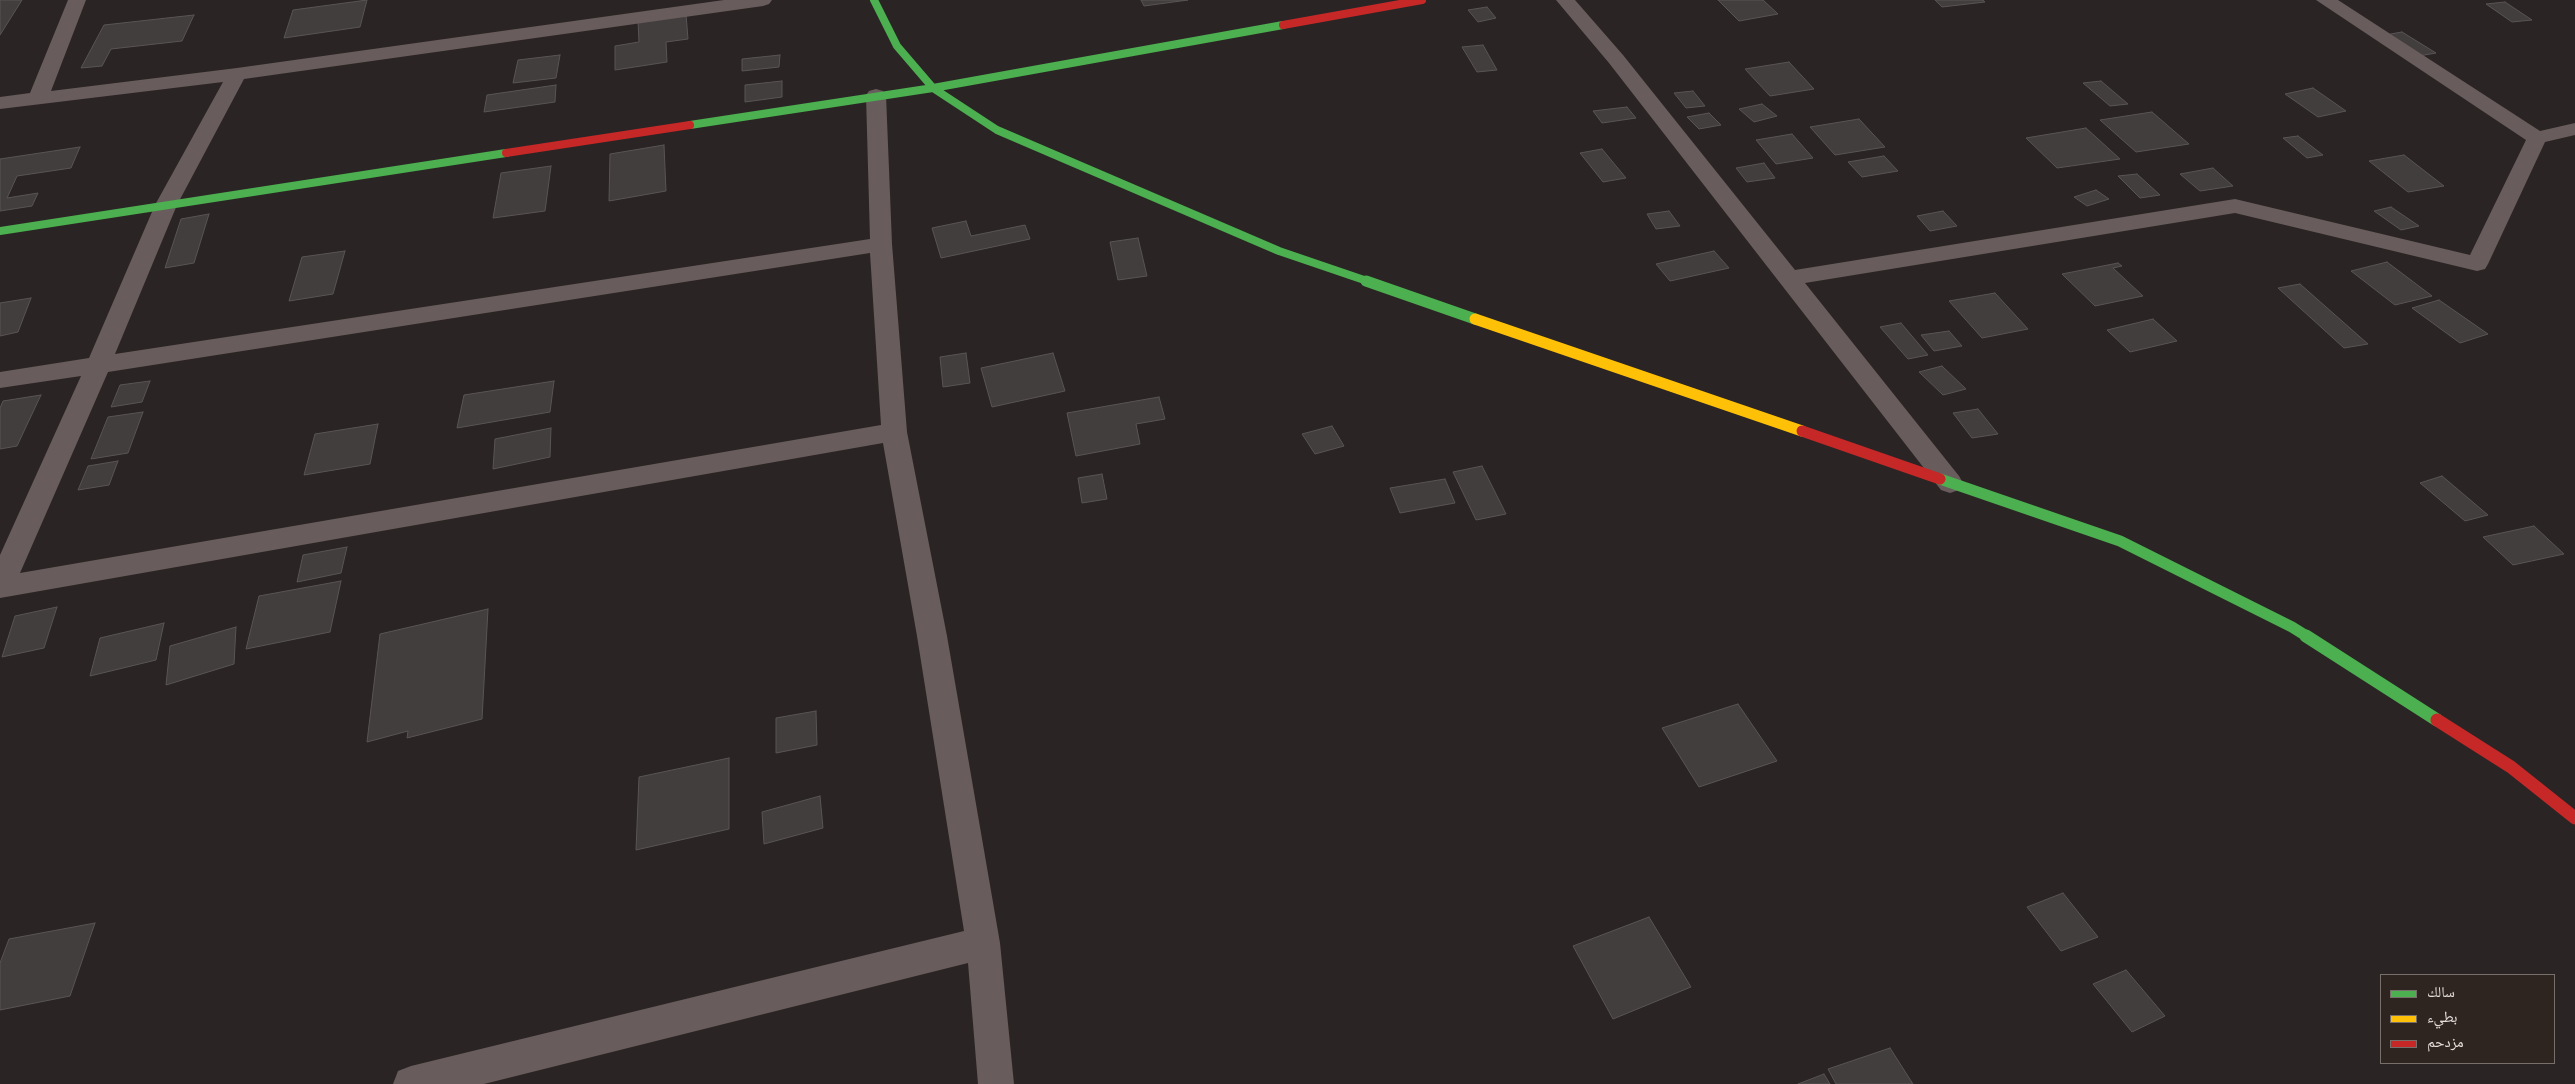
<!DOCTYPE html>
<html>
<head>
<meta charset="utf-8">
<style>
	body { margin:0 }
	#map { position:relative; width:2575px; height:1084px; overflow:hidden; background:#2a2524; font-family:"Public Sans","Noto Naskh Arabic",sans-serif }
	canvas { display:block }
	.legend { position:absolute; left:2380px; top:974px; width:175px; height:90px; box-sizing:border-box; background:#2e2420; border:1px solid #776f6b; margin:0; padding:6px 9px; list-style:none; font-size:15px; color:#e5dfdb }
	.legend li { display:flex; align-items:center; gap:10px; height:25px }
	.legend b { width:25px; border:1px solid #776f6b }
</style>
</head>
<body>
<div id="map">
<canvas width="2575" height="1084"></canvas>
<ul class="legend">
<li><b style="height:6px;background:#4caf50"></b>سالك</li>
<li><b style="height:6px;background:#ffc107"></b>بطيء</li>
<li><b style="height:6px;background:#c62828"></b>مزدحم</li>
</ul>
</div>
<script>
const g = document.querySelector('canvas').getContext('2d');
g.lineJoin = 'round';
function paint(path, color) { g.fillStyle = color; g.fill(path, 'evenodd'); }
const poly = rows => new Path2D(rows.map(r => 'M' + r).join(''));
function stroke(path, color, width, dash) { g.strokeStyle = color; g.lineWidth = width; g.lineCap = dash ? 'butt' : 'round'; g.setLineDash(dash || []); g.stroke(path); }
const building = poly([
	[0,0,22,0,0,35,0,0],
	[367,0,360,27,284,38,293,10,367,0],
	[1141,0,1188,0,1144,6,1141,0],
	[1718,0,1763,0,1778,14,1739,21,1718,0],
	[1935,0,1983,0,1985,2,1942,7,1935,0],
	[2505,2,2532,20,2512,22,2486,4,2505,2],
	[1487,7,1496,18,1478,22,1468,10,1487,7],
	[686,14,688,39,666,42,667,62,615,70,615,46,639,42,638,21,686,14],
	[194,15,182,41,111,49,102,66,81,68,104,25,194,15],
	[2402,32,2436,53,2419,56,2385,35,2402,32],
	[1483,45,1497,70,1477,72,1462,47,1483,45],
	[560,55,556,78,513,83,518,60,560,55],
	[780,55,779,67,742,71,742,59,780,55],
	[1789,62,1814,89,1770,96,1745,69,1789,62],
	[782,81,782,97,745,102,745,85,782,81],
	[2101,81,2128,104,2110,106,2083,83,2101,81],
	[556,85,555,102,484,112,487,95,556,85],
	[2313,88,2346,111,2318,117,2285,94,2313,88],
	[1693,91,1705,106,1686,108,1674,93,1693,91],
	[1762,104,1777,116,1754,122,1739,109,1762,104],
	[1627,107,1636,118,1602,123,1593,111,1627,107],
	[2152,112,2189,144,2136,152,2100,120,2152,112],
	[1709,113,1721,125,1699,129,1687,117,1709,113],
	[1859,119,1885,147,1835,155,1810,127,1859,119],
	[2086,128,2120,159,2057,168,2026,138,2086,128],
	[1792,134,1813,158,1776,164,1756,140,1792,134],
	[2298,136,2323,155,2307,158,2283,138,2298,136],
	[664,145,666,191,609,201,610,154,664,145],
	[80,147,71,168,17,176,7,198,38,193,32,206,0,211,0,159,80,147],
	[1602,149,1626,178,1603,182,1580,153,1602,149],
	[2404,155,2444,186,2408,192,2369,161,2404,155],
	[1884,156,1898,171,1862,177,1848,162,1884,156],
	[1764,163,1775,178,1747,182,1736,168,1764,163],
	[551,166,545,211,493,218,501,173,551,166],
	[2213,168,2233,186,2200,191,2180,174,2213,168],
	[2137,174,2160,195,2140,198,2118,176,2137,174],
	[2096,190,2109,199,2087,206,2074,197,2096,190],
	[2391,207,2419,226,2401,230,2374,211,2391,207],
	[1669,211,1680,226,1656,229,1647,214,1669,211],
	[1943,211,1957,226,1930,231,1917,216,1943,211],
	[209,214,194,263,165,268,181,219,209,214],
	[966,221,971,236,1025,225,1030,239,941,258,932,228,966,221],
	[1138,238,1147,276,1118,280,1110,242,1138,238],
	[345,251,333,294,289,301,302,257,345,251],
	[1714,251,1729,268,1670,281,1656,264,1714,251],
	[2387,262,2432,296,2395,305,2351,271,2387,262],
	[2118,263,2122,266,2113,268,2143,296,2095,306,2062,274,2118,263],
	[2300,284,2368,344,2344,348,2278,288,2300,284],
	[1995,293,2028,329,1982,338,1949,301,1995,293],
	[31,298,18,332,0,336,0,303,31,298],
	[2439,300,2488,334,2460,343,2412,308,2439,300],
	[2153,319,2177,341,2130,352,2107,330,2153,319],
	[1901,323,1928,355,1908,359,1880,327,1901,323],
	[1949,331,1962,346,1934,351,1921,335,1949,331],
	[966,353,970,383,943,387,940,357,966,353],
	[1053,353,1065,391,992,407,981,368,1053,353],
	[1942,366,1966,389,1943,395,1919,372,1942,366],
	[150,381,142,402,111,407,120,385,150,381],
	[554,381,550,412,457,428,464,395,554,381],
	[41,395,17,446,0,449,0,408,3,401,41,395],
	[1159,397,1165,419,1136,424,1140,444,1076,456,1067,413,1159,397],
	[1978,409,1998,434,1972,438,1953,413,1978,409],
	[143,412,128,453,91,459,108,417,143,412],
	[378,424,370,464,304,475,315,434,378,424],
	[1332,426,1344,446,1315,454,1302,434,1332,426],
	[551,428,550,457,493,469,495,439,551,428],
	[118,461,109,485,78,490,88,466,118,461],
	[1482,466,1506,514,1476,520,1453,472,1482,466],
	[1102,474,1107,499,1082,503,1078,478,1102,474],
	[2442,476,2488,515,2465,521,2420,483,2442,476],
	[1445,479,1455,503,1400,513,1390,488,1445,479],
	[2534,526,2564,554,2513,565,2483,537,2534,526],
	[347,547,341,573,297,582,303,555,347,547],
	[341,581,330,632,246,649,259,596,341,581],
	[57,607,44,648,2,657,15,616,57,607],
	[488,609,482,719,407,738,408,731,367,742,380,634,488,609],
	[164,623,156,660,90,676,100,638,164,623],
	[236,627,234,664,166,685,170,646,236,627],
	[1738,704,1777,761,1699,787,1662,728,1738,704],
	[816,711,817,745,776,753,776,718,816,711],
	[729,758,729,829,636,850,639,777,729,758],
	[820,796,823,828,764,844,762,812,820,796],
	[2063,893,2098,937,2061,951,2027,907,2063,893],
	[1649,917,1691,987,1613,1019,1573,946,1649,917],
	[95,923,70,996,0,1010,0,963,9,939,95,923],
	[2126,970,2165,1016,2132,1032,2093,984,2126,970],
	[1890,1048,1913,1084,1836,1084,1828,1069,1890,1048],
	[1824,1074,1830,1084,1798,1084,1824,1074]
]);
const street = poly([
	[68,0,86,0,51,91,237,68,724,0,772,0,769,4,763,6,244,79,177,205,115,354,870,239,866,95,869,91,876,89,883,91,886,95,892,244,907,432,947,636,1000,943,1014,1084,978,1084,968,963,484,1084,393,1084,398,1071,411,1066,964,931,917,636,883,443,0,598,0,555,81,376,0,388,0,372,89,358,155,205,223,82,0,109,0,97,30,93,68,0],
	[870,253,881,425,20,573,108,372,870,253],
	[1556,0,1575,0,1623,55,1795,270,2235,199,2470,255,2526,140,2316,0,2338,0,2540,131,2575,123,2575,135,2545,142,2488,264,2485,269,2477,271,2235,213,1805,283,1959,476,1963,483,1959,490,1950,493,1941,490,1609,63,1556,0]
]);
const fastFar2 = poly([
	[874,0,897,46,933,88,997,130,1279,251,1370,282],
	[690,125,933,88,1283,25],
	[0,231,506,153]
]);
const fastFar1 = poly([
	[1366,281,1475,319],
	[1940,479,2120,541,2292,627,2308,637]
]);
const fast = poly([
	[2306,636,2437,720]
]);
const slow = poly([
	[1475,319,1802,431]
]);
const jamFar2 = poly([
	[1283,25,1422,0],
	[506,153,690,125]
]);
const jamFar1 = poly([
	[1802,431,1940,479]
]);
const jam = poly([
	[2437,720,2511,767,2575,818]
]);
paint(building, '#433e3e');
stroke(building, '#595455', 1);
paint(street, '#695c5c');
stroke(fastFar2, '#4caf50', 8);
stroke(fastFar1, '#4caf50', 11);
stroke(fast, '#4caf50', 13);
stroke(slow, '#ffc107', 11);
stroke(jamFar2, '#c62828', 8);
stroke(jamFar1, '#c62828', 11);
stroke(jam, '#c62828', 13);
</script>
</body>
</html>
